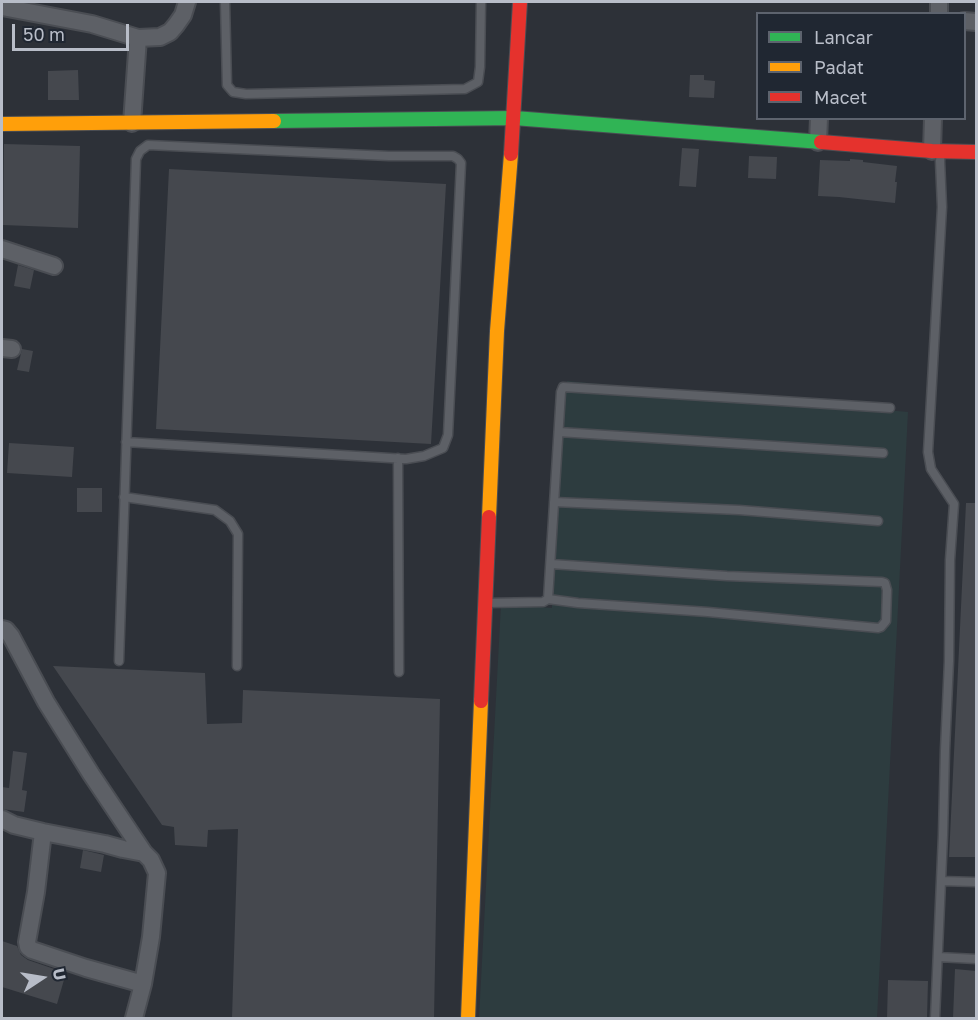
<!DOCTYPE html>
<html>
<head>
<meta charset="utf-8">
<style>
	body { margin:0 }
	#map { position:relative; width:978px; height:1020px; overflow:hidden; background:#2d3138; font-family:"Golos Text",sans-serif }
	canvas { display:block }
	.frame { position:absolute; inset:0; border:3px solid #b8bdc8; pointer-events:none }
	.legend { position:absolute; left:756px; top:12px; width:210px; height:108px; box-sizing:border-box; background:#202732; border:2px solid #5d636e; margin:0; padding:8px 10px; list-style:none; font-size:18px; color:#b8bdc8 }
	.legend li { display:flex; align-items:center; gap:12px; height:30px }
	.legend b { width:30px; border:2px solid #5d636e }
	.north { position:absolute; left:12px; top:948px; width:60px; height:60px; -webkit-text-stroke:4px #202732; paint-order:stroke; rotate:78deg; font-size:16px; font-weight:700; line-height:24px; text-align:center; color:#b8bdc8 }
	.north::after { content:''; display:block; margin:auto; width:21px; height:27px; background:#b8bdc8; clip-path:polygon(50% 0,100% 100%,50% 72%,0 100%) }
	.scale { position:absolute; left:12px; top:24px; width:117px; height:27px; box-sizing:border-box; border:3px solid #b8bdc8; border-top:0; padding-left:8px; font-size:18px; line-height:21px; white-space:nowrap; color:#b8bdc8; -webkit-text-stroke:4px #202732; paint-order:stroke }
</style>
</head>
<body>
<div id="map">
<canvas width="978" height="1020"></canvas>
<div class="frame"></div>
<ul class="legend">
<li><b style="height:8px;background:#30b455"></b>Lancar</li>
<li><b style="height:8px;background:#ff9f0a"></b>Padat</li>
<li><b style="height:8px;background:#e5322d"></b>Macet</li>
</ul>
<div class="north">U</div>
<div class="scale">50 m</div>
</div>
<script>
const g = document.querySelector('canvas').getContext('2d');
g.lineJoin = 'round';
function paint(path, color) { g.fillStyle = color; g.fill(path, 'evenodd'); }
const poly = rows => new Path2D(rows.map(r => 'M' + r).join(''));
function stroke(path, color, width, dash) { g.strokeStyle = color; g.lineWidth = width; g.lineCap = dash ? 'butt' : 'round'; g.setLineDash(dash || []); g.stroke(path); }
const green = poly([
	[567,381,908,412,877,1018,479,1018,501,604,552,608,551,564]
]);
const building = poly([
	[78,70,79,100,48,100,48,71],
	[690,75,704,75,704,80,715,81,714,98,689,97],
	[4,144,80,146,78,228,3,225],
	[682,148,699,149,696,187,679,186],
	[749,156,777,157,776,179,748,178],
	[850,159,863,160,863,162,897,166,895,182,897,182,895,203,839,197,818,196,820,160,850,161],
	[169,169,446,184,431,444,156,429],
	[18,265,34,270,30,289,14,286],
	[22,349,33,351,29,372,17,370],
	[9,443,74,447,72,477,7,473],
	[77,488,102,488,102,512,77,512],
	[966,503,976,503,976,857,949,857],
	[53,666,205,673,207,724,242,723,243,690,440,699,434,1018,232,1018,238,829,208,830,207,847,175,845,174,827,162,825],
	[13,751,27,753,22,790,27,791,24,812,2,809,2,787,9,788],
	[83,850,104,855,101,872,80,868],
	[2,941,17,946,21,955,28,960,66,973,57,1004,2,987],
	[955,969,976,971,976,1018,953,1018],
	[888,980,928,981,927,1018,887,1018]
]);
const lane = poly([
	[225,2,227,85,233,92,246,94,465,89,478,82,480,67,481,2],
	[559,432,883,453],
	[398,458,399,672],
	[124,497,215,510,230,521,238,534,237,666],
	[554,502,739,510,878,521],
	[548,599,561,392,563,387,890,408],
	[487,603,543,602,548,599,578,603,708,612,878,628,881,627,886,621,887,590,885,583,882,582,727,576,551,564],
	[119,661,136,159,140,151,148,145,389,156,453,156,458,159,461,163,448,435,443,448,424,456,406,459,126,442],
	[941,881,976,882],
	[938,957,976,959],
	[935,1018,943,835,945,750,949,661,950,560,954,504,931,469,928,452,942,207,940,161,941,152]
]);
const street = poly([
	[2,7,92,24,138,38],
	[939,14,939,2],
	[964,21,976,22],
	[132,123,138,38,160,37,170,32,176,25,183,15,187,2],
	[818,142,819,118],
	[932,151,933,118],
	[2,249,54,266],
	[2,348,12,349],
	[2,629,6,630,11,636,46,702,91,774,144,853],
	[2,819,14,825,43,832,105,844,123,849,144,853,151,860,157,873,151,937,143,984,134,1018],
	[43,832,36,892,27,942,28,947,32,950,86,968,143,984]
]);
const fast = poly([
	[274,121,514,118,821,142]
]);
const slow = poly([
	[2,124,274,121],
	[489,517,497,331,511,154],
	[468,1018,481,701]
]);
const jam = poly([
	[821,142,932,151,976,152],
	[511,154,520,2],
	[481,701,489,517]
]);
paint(green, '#2d3c3f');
paint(building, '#45484e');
stroke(lane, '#4a4d53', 11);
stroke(street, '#4a4d53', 20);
stroke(fast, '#4a4d53', 16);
stroke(slow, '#4a4d53', 16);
stroke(jam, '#4a4d53', 16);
stroke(lane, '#5d6066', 8);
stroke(street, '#5d6066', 16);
stroke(fast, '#30b455', 14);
stroke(slow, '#ff9f0a', 14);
stroke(jam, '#e5322d', 14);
</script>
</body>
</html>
